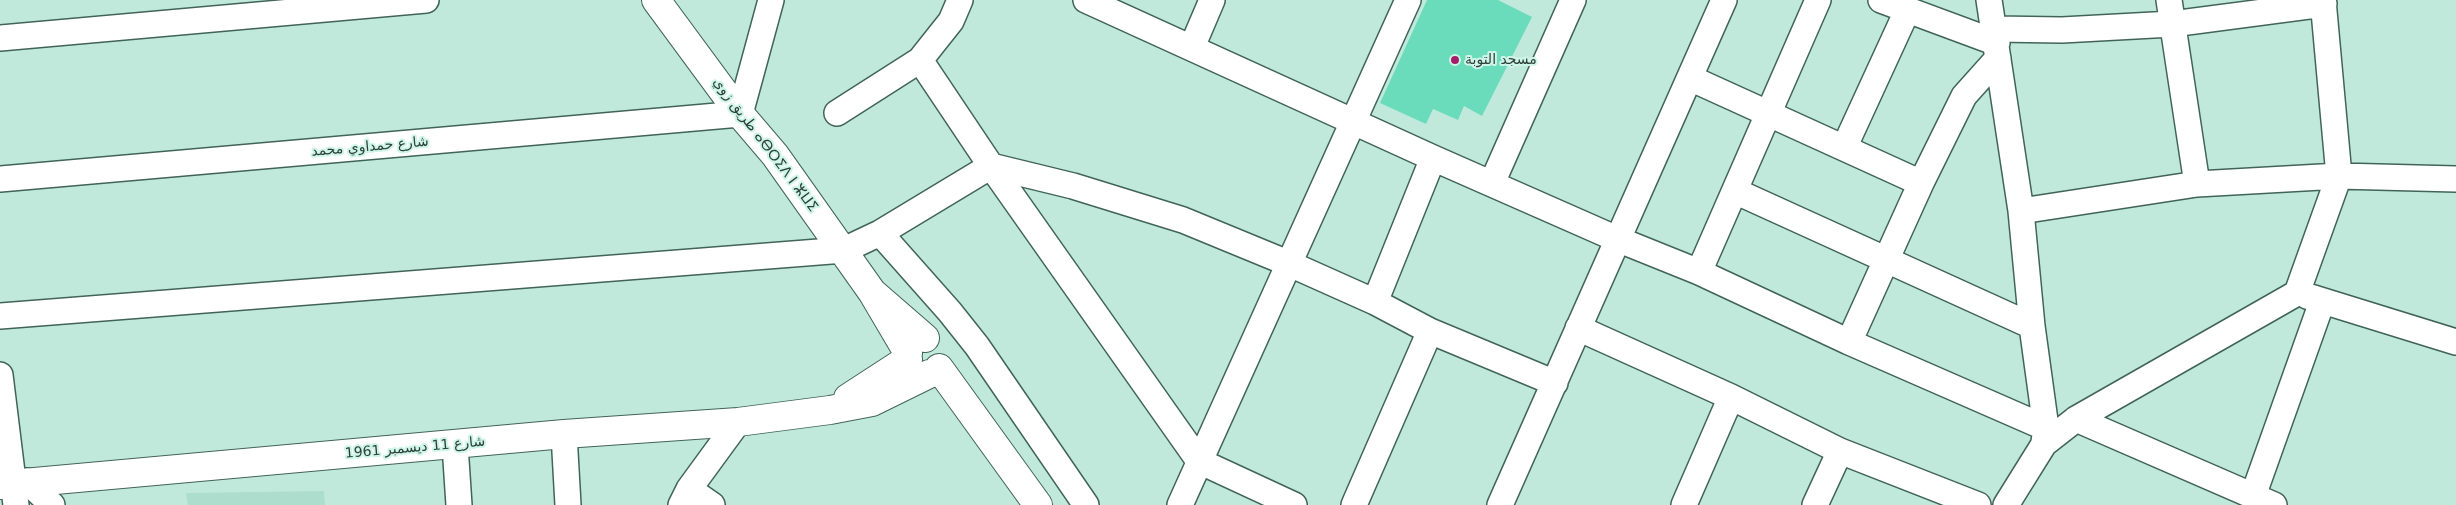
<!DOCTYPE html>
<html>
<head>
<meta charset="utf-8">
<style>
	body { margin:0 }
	canvas { display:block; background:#c1e9db }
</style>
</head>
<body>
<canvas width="2456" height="505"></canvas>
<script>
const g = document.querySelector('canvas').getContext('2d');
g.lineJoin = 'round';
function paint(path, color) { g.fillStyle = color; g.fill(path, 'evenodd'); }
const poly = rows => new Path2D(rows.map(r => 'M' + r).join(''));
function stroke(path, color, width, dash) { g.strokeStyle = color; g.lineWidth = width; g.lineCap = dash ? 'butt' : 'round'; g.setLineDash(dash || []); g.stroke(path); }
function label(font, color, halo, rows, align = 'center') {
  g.font = font + ' "DejaVu Sans","Noto Naskh Arabic","Noto Sans Tifinagh",sans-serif'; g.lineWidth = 4; g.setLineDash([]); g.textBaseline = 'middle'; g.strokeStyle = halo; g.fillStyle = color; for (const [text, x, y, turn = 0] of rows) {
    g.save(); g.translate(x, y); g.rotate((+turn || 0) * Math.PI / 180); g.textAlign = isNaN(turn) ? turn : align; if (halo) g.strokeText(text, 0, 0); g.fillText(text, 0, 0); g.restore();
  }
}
const built = poly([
	[324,491,325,505,188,505,186,493]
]);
const building = poly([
	[1427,0,1498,0,1532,17,1482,116,1464,106,1458,120,1433,109,1426,124,1380,103]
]);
const minor = poly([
	[1086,0,1433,158,1617,239,1699,272,1849,342,2046,428],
	[1881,0,1997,43],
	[1989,0,2021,211,2032,326,2046,428,2044,442],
	[2169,0,2197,184],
	[1995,29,2062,30,2172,24,2324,4],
	[0,38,426,0],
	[1192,47,1212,0],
	[920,60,991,166,1199,461,1294,505],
	[1690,78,1921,183],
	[837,113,920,60,951,21,960,0],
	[1844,148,1907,11],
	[0,179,740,114,771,0],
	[1492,183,1573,0],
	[1735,191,2032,326],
	[2021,211,2197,184,2339,176,2456,179],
	[880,233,950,312,977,346,1086,505],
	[1699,272,1818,0],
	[2307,296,2456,342],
	[1375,302,1433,158],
	[0,316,844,250,880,233,991,166,1073,186,1183,220,1290,264,1375,302,1430,331,1555,383],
	[1578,328,1731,397,1840,451,1978,505],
	[1849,342,1921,183,1964,96,1998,58],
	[0,375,16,505],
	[2076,419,2274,505],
	[564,434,568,505],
	[455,445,459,505],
	[27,481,52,505],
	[689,489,712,505],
	[2253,496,2322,302],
	[681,505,689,489,738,422],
	[1180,505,1408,0],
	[1354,505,1430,331],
	[1500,505,1724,0],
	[1684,505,1731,397],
	[1815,505,1840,451],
	[2006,505,2044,444,2076,419,2297,293,2339,176,2323,0]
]);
const major = poly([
	[656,0,740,114,775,155,872,292],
	[908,353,872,292,925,338],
	[939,368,1038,505],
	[848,398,908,359],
	[0,485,564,434,738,422,830,410,872,402,929,374]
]);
const markers = [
	[1455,60,5,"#a41e6a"]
];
const poiNames = [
	["مسجد التوبة",1465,60]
];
const streetNames = [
	["طريق زوي ⴰⴱⵔⵉⴷ ⵏ ⵣⵡⵉ",765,145,53],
	["شارع حمداوي محمد",370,147,-5],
	["شارع 11 ديسمبر 1961",415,448,-5]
];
paint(built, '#adddcd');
paint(building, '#6bdcbb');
stroke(minor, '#416459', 28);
stroke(major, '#416459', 30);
stroke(minor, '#fff', 25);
stroke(major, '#fff', 28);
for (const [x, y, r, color] of markers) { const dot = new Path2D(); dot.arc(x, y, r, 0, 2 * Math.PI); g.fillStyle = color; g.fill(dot); stroke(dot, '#cef6e8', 2); }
label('14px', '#2e3e39', '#cef6e8', poiNames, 'left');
label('14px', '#2e3e39', '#cef6e8', streetNames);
</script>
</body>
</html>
